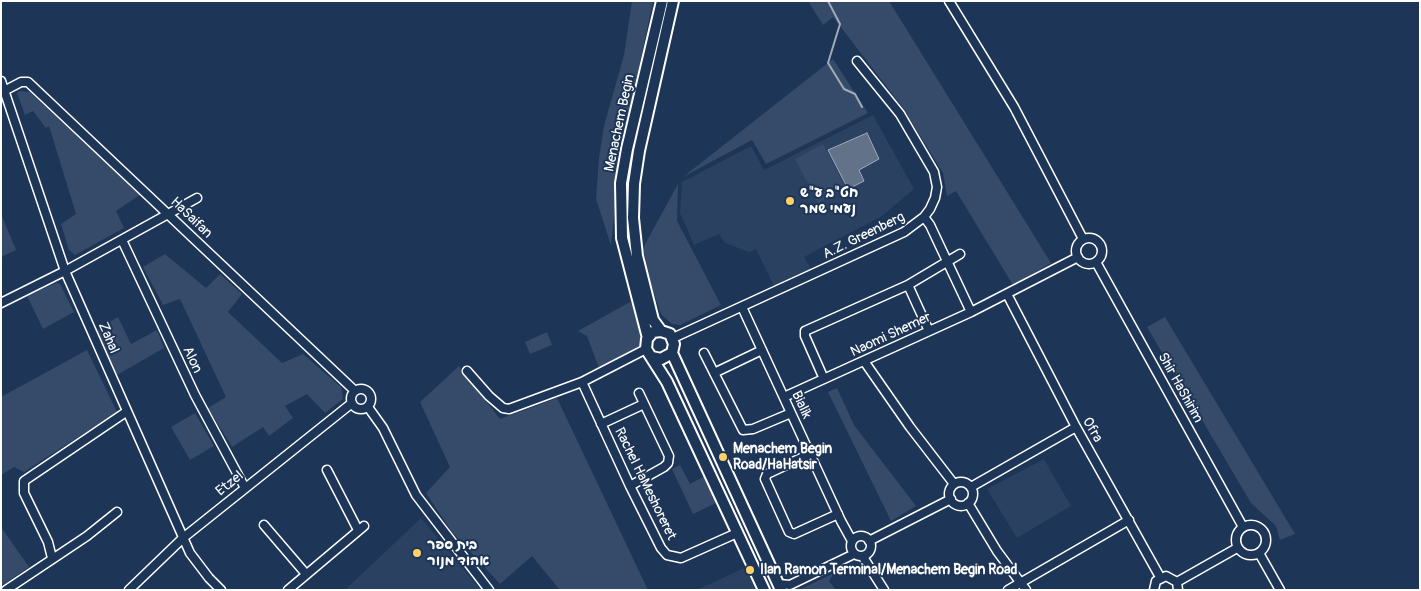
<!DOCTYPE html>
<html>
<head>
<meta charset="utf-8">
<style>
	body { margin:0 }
	#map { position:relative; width:1421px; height:591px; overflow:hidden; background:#1d3557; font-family:Pangolin,sans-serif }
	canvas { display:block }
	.frame { position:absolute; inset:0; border:2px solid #fff; pointer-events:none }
</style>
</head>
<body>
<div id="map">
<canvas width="1421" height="591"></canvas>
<div class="frame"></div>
</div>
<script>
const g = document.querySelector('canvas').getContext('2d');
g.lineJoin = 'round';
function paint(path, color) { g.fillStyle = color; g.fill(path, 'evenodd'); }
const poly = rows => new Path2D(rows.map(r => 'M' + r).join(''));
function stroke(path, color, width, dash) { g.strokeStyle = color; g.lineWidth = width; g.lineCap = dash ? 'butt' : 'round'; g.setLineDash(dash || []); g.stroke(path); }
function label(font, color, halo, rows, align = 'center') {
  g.font = font + ' Pangolin,"Playpen Sans Hebrew",sans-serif'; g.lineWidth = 4; g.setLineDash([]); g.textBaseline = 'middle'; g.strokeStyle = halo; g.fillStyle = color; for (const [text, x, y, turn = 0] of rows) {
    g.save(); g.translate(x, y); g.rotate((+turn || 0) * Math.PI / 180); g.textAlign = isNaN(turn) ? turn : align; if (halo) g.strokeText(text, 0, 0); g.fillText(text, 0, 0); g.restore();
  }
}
const built = poly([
	[873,115,914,189,882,216,804,257,811,269,774,286,756,249,749,252,725,243,719,234,694,245,680,213,682,182,751,146,764,170],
	[1044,459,1071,506,1017,538,987,489],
	[421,518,481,590,349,590,347,588],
	[746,567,756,590,697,590]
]);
const green = poly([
	[632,1,653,1,621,152,611,245,596,199,599,158,604,126,624,55],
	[808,1,889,1,1051,263,1013,285,956,191,947,196,943,173,903,108,833,17,823,25],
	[833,59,868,113,766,164,752,140,683,177],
	[19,91,30,92,140,195,116,211,124,228,75,255,69,250,61,224,76,214,49,126,46,128,33,111,25,115,17,93],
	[823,144,846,188,818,203,795,159],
	[678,184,677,221,721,305,680,325,672,324,661,314,652,288,643,248],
	[1,214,16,250,1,257],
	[165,254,206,288,220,274,242,294,228,312,282,363,303,354,341,387,343,399,325,413,307,394,285,406,293,418,269,436,263,427,232,447,208,408,226,397,180,299,163,305,143,267],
	[56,283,60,284,74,312,43,329,27,296],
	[630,302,640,318,644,333,641,345,599,368,587,336,578,331],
	[118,317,131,344,157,330,164,348,117,375,97,329],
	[1165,317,1295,534,1280,540,1276,526,1251,503,1147,327],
	[547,332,552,345,530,354,525,342],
	[87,350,117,412,24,472,14,467,1,475,1,397],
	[459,366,500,419,557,398,648,590,560,590,532,556,500,584,452,532,426,493,450,467,420,402],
	[837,388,854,425,916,506,891,521,828,392],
	[195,413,214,446,190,460,171,427],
	[680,465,690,484,705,476,718,502,693,514,672,469],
	[1,527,29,567,1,586],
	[834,573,829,581,836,590,799,590]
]);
const water = poly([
	[867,133,879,159,859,170,864,181,848,189,828,150,867,133]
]);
const stream = poly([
	[828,1,840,24,828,63,844,89,855,94,862,107]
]);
const street = poly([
	[949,1,1014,107,1083,239],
	[1,81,65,271,190,553,209,578,221,590],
	[4,91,21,82,28,82,355,391],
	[924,217,930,225,971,312],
	'1076 251a13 13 0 1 1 26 0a13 13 0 1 1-26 0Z',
	[122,240,195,395,245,488],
	[1096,262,1243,527],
	[908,285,929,331],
	[1007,294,1076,427,1160,577],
	[1,303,65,271,197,198],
	[742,307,841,521,852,541],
	[673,338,904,232,924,217,930,209,935,198,937,187,934,172,900,114,857,61],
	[704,353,743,430,753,429,791,413],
	[864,361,910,427,954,484],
	[467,371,489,396,503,408,509,409,582,382,646,349],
	[714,373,762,350],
	[824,379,805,336,805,331,908,285,960,254],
	[582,382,630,486,661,548,667,555,681,558,737,533],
	'351 399a10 10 0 1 1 20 0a10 10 0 1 1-20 0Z',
	[784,397,971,312,1078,257],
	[368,407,383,428,416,495,489,590],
	[601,424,644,404],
	[810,454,767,474,765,479,789,532,794,534,838,514],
	[327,470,358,530],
	'949 494a12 12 0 1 1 24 0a12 12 0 1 1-24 0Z',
	[630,486,664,467,668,463,669,456,639,393],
	[971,487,1076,427],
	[968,503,997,551,1026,590],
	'1236 540a15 15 0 1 1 30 0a15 15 0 1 1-30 0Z',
	[264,525,306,574],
	'851 546a10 10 0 1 1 20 0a10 10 0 1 1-20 0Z',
	[869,541,951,499],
	[1259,553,1280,590],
	[863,557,884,590],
	[52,558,48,542,24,493,24,481,126,412],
	[1177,582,1237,548],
	[778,584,790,585,854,554],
	[6,590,87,536,117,512],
	[129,590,183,538,352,403],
	[288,590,364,526],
	[1008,590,1129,520],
	[1154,590,1156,581,1166,576,1177,582,1178,590]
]);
const secondary = poly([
	[661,331,653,320,637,256,633,218,634,184,639,151,673,1],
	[648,338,622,238,621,183,627,149,662,1],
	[672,353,781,590],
	[652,357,661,359,672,353,674,344,670,334,661,331,653,332,647,339,646,349,667,382,764,590]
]);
const markers = [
	[790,201,5,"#ffd166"],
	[723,457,5,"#ffd166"],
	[417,553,5,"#ffd166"],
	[750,570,5,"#ffd166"]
];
const streetNames = [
	["Menachem Begin",620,123,-78],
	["HaSaifan",191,218,44],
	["A.Z. Greenberg",864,236,-26],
	["Naomi Shemer",891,335,-25],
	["Zahal",108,338,67],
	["Alon",192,360,65],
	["Shir HaShirim",1180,388,61],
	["Bialik",801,405,65],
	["Ofra",1092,430,60],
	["Etzel",230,484,-39],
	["Rachel HaMeshoreret",645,484,64]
];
const poiNames = [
	["חט\"ב ע\"ש",800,193],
	["נעמי שמר",800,209],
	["Menachem Begin",733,449],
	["Road/HaHatsir",733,465],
	["בית ספר",427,545],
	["אהוד מנור",427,561],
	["Ilan Ramon Terminal/Menachem Begin Road",760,570]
];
paint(built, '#2a4161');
paint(green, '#364b69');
paint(water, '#617289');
stroke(water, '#a0aab8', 1);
stroke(stream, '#a0aab8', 2);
stroke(street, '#fff', 11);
stroke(secondary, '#fff', 14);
stroke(street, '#1d3557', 8);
stroke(secondary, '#1d3557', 10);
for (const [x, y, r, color] of markers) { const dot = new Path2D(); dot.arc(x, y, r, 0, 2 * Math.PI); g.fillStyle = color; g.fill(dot); stroke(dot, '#1d3557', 2); }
label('14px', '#fff', '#1d3557', streetNames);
label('bold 14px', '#fff', '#1d3557', poiNames, 'left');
</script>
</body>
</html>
